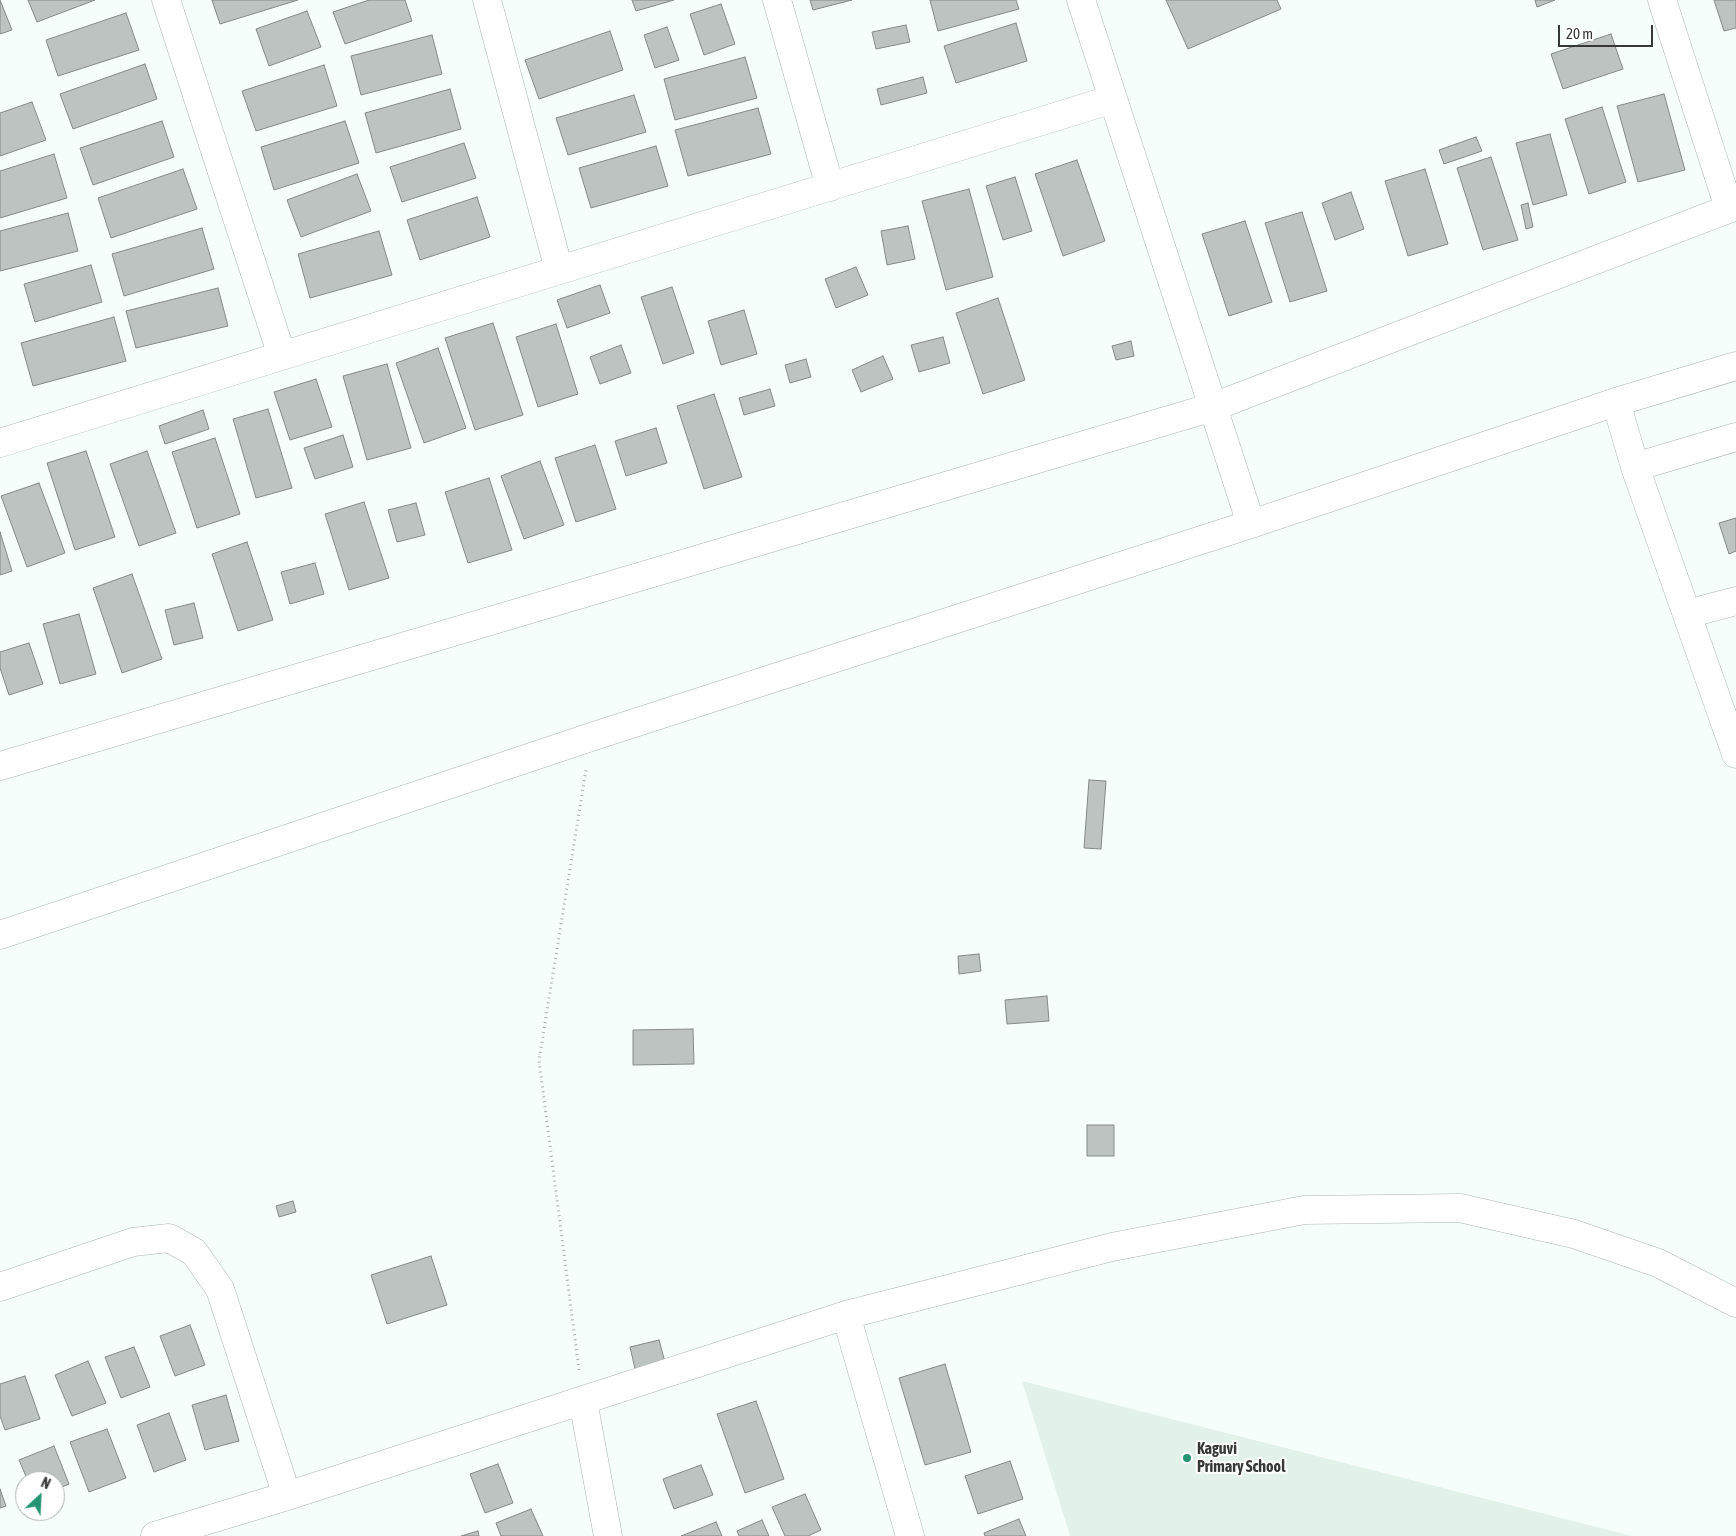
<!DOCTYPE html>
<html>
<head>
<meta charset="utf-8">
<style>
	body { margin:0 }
	#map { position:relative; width:1736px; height:1536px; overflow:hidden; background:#f6fefb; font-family:"Asap Condensed",sans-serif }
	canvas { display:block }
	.north { position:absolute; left:15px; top:1471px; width:50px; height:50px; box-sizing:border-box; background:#fff; border:1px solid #aeafaf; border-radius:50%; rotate:25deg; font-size:14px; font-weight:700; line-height:20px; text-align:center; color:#353836 }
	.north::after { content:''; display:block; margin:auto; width:18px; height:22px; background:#269373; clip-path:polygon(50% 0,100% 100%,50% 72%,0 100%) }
	.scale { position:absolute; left:1558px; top:25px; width:95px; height:22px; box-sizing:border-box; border:2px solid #353836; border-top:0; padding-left:6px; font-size:15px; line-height:18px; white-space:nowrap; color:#353836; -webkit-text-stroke:4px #fff; paint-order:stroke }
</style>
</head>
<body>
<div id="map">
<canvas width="1736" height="1536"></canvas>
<div class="north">N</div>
<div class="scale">20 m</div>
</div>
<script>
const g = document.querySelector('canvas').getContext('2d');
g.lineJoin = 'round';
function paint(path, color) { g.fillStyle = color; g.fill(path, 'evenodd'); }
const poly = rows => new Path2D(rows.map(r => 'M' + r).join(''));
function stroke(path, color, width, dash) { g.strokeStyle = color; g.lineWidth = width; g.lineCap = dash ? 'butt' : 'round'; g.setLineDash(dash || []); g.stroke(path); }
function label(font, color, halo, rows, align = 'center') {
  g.font = font + ' "Asap Condensed",sans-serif'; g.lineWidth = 4; g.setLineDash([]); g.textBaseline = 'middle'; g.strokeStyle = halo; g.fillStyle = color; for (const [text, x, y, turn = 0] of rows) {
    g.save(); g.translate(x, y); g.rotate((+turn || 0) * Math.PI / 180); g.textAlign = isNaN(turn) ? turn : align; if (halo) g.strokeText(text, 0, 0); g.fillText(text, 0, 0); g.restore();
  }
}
const built = poly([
	[1022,1381,1632,1536,1070,1536]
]);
const building = poly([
	[0,0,12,30,0,34,0,0],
	[28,0,95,0,37,22,28,0],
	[212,0,298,0,220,24,212,0],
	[369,0,405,0,412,21,345,44,333,12,369,0],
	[632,0,674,0,636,11,632,0],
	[810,0,852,0,813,10,810,0],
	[930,0,1016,0,1019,9,938,31,930,0],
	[1166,0,1277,0,1281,9,1188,49,1166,0],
	[1535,0,1555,0,1537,7,1535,0],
	[1714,0,1736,0,1736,28,1724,31,1714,0],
	[721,4,735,44,704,55,690,14,721,4],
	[307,11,321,47,269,66,256,29,307,11],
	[126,13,139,50,58,76,46,40,126,13],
	[1016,23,1027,61,956,83,944,46,1016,23],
	[906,25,910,42,876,49,872,32,906,25],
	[667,27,679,60,655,68,644,35,667,27],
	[610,31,623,70,539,99,525,60,610,31],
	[1611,34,1623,69,1563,89,1551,54,1611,34],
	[432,35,442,74,361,95,351,56,432,35],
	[745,57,757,98,675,120,664,79,745,57],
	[145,64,157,99,73,129,60,94,145,64],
	[324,65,337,106,256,131,242,91,324,65],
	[923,77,927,93,881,105,877,89,923,77],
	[450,89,461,129,376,153,365,113,450,89],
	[1664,94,1685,170,1638,182,1617,106,1664,94],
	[634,95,646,132,568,155,556,118,634,95],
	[32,102,46,140,0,156,0,113,32,102],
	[1602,107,1626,182,1589,194,1565,119,1602,107],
	[758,108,771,154,688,176,675,130,758,108],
	[162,121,174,157,93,185,80,148,162,121],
	[345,121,359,163,274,190,261,147,345,121],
	[1550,134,1567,195,1533,205,1516,143,1550,134],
	[1476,137,1482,151,1444,164,1439,150,1476,137],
	[464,143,476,178,402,202,390,167,464,143],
	[656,146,668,186,591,208,579,168,656,146],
	[54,154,67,198,0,218,0,171,54,154],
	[1491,157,1518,240,1483,250,1457,168,1491,157],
	[1077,160,1105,241,1063,256,1035,174,1077,160],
	[183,169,197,209,111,238,98,198,183,169],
	[1425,169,1448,244,1408,256,1385,181,1425,169],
	[357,174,371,211,301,237,287,200,357,174],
	[1015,177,1032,231,1003,240,986,186,1015,177],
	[969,189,993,277,946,290,922,201,969,189],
	[1351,192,1364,229,1335,240,1322,203,1351,192],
	[477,197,490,237,420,260,407,220,477,197],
	[1528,203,1533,227,1526,229,1521,205,1528,203],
	[1302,212,1327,291,1290,302,1265,223,1302,212],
	[68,213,78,251,0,271,0,231,68,213],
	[1245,221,1272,302,1229,316,1202,234,1245,221],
	[908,226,915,259,887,265,881,231,908,226],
	[202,228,214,269,124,296,112,254,202,228],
	[379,231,392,275,310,298,298,254,379,231],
	[91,265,102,302,35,322,24,284,91,265],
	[856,267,868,295,836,308,825,279,856,267],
	[600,285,610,313,567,328,557,300,600,285],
	[672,287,694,353,663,364,641,297,672,287],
	[218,288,228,326,136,348,126,311,218,288],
	[998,298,1025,380,983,394,956,313,998,298],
	[744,310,757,354,721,365,708,321,744,310],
	[114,317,126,361,33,386,21,343,114,317],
	[493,323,523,415,475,430,445,338,493,323],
	[556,324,578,394,538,407,516,337,556,324],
	[943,337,950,363,919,372,911,345,943,337],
	[1131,341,1134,356,1116,360,1112,346,1131,341],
	[621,345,631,373,600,384,590,357,621,345],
	[438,348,466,428,424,443,396,363,438,348],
	[883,356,893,379,861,392,852,370,883,356],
	[806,359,811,377,790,383,785,365,806,359],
	[387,364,411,448,367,460,343,376,387,364],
	[316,379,332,427,290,440,274,392,316,379],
	[770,389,775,406,744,415,739,398,770,389],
	[714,394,742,477,704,489,677,406,714,394],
	[268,409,292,488,256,498,233,419,268,409],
	[203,410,209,429,165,444,159,426,203,410],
	[656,428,667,463,626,476,615,441,656,428],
	[343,435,353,467,315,479,304,448,343,435],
	[215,438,240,514,197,528,172,452,215,438],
	[595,445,616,509,576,522,555,458,595,445],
	[86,451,115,537,75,550,47,463,86,451],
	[147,451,176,533,139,546,110,464,147,451],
	[540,461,564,525,524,539,501,476,540,461],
	[489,478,512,550,468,563,445,492,489,478],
	[39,483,65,553,27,567,1,496,39,483],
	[364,502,389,578,349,590,325,514,364,502],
	[416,503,425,535,397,542,388,510,416,503],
	[1736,518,1736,551,1729,554,1719,523,1736,518],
	[0,532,12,571,0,575,0,532],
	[247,542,273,620,238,631,212,554,247,542],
	[315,563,324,594,290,604,281,572,315,563],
	[132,574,162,659,122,673,93,588,132,574],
	[194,603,203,638,174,645,165,610,194,603],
	[79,614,96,674,60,684,43,624,79,614],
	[29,643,43,684,9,695,0,668,0,652,29,643],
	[1089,780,1106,781,1101,849,1084,848,1089,780],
	[979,954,981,971,959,974,958,956,979,954],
	[1047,996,1049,1021,1007,1024,1005,1000,1047,996],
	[693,1029,694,1064,633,1065,633,1030,693,1029],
	[1087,1125,1114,1125,1114,1156,1087,1156,1087,1125],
	[293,1201,296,1212,279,1217,276,1206,293,1201],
	[431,1256,447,1305,387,1324,371,1275,431,1256],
	[190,1325,205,1365,175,1376,160,1336,190,1325],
	[659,1340,665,1362,635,1369,630,1347,659,1340],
	[134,1347,150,1387,121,1398,105,1357,134,1347],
	[88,1361,106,1403,72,1416,55,1375,88,1361],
	[945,1364,971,1452,925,1465,899,1378,945,1364],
	[25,1376,40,1419,5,1430,0,1416,0,1384,25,1376],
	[226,1395,239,1441,205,1450,192,1405,226,1395],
	[756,1401,784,1479,745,1493,717,1414,756,1401],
	[169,1413,186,1460,154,1472,137,1425,169,1413],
	[107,1429,126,1478,89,1492,70,1442,107,1429],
	[54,1446,69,1484,55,1490,55,1481,28,1481,19,1460,54,1446],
	[1010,1461,1023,1499,978,1514,965,1476,1010,1461],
	[498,1464,513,1503,485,1513,470,1474,498,1464],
	[701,1465,713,1495,674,1509,663,1479,701,1465],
	[0,1489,6,1506,0,1508,0,1489],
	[805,1494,821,1530,808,1536,785,1536,772,1507,805,1494],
	[531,1509,543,1536,501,1536,496,1523,531,1509],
	[1019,1519,1026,1536,985,1536,984,1533,1019,1519],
	[762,1520,769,1536,739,1536,737,1531,762,1520],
	[716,1522,722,1536,681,1536,716,1522],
	[478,1531,479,1536,461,1536,478,1531]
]);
const path = poly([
	[579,1370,539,1060,586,770]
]);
const street = poly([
	[166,0,282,356],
	[487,0,559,270],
	[777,0,830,187],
	[1081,0,1251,524],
	[1662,0,1729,208],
	[1616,402,1635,467,1736,754],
	[0,443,1113,99],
	[1635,467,1736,437],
	[1687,614,1736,601],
	[0,766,1213,407,1736,206],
	[0,1287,133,1242,169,1238,194,1252,220,1289,287,1496],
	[846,1315,1112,1247,1304,1210,1460,1208,1574,1234,1658,1263,1736,1303],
	[583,1401,608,1536],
	[155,1536,287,1496,846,1315,910,1536]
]);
const secondary = poly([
	[0,935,591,737,1251,524,1616,402,1736,366]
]);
const markers = [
	[1187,1458,5,"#269373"]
];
const poiNames = [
	["Kaguvi",1197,1449],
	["Primary School",1197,1467]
];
paint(built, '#e2f2eb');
paint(building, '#bcc3c0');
stroke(building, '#848a88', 1);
stroke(street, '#aeb4b2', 29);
stroke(secondary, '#aeb4b2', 29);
stroke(path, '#a8aeac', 3, [1, 4]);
stroke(street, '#fff', 28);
stroke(secondary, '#fff', 28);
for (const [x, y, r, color] of markers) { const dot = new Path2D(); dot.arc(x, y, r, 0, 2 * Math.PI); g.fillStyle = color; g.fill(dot); stroke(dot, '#fff', 2); }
label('bold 16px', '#353836', '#fff', poiNames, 'left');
</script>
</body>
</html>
